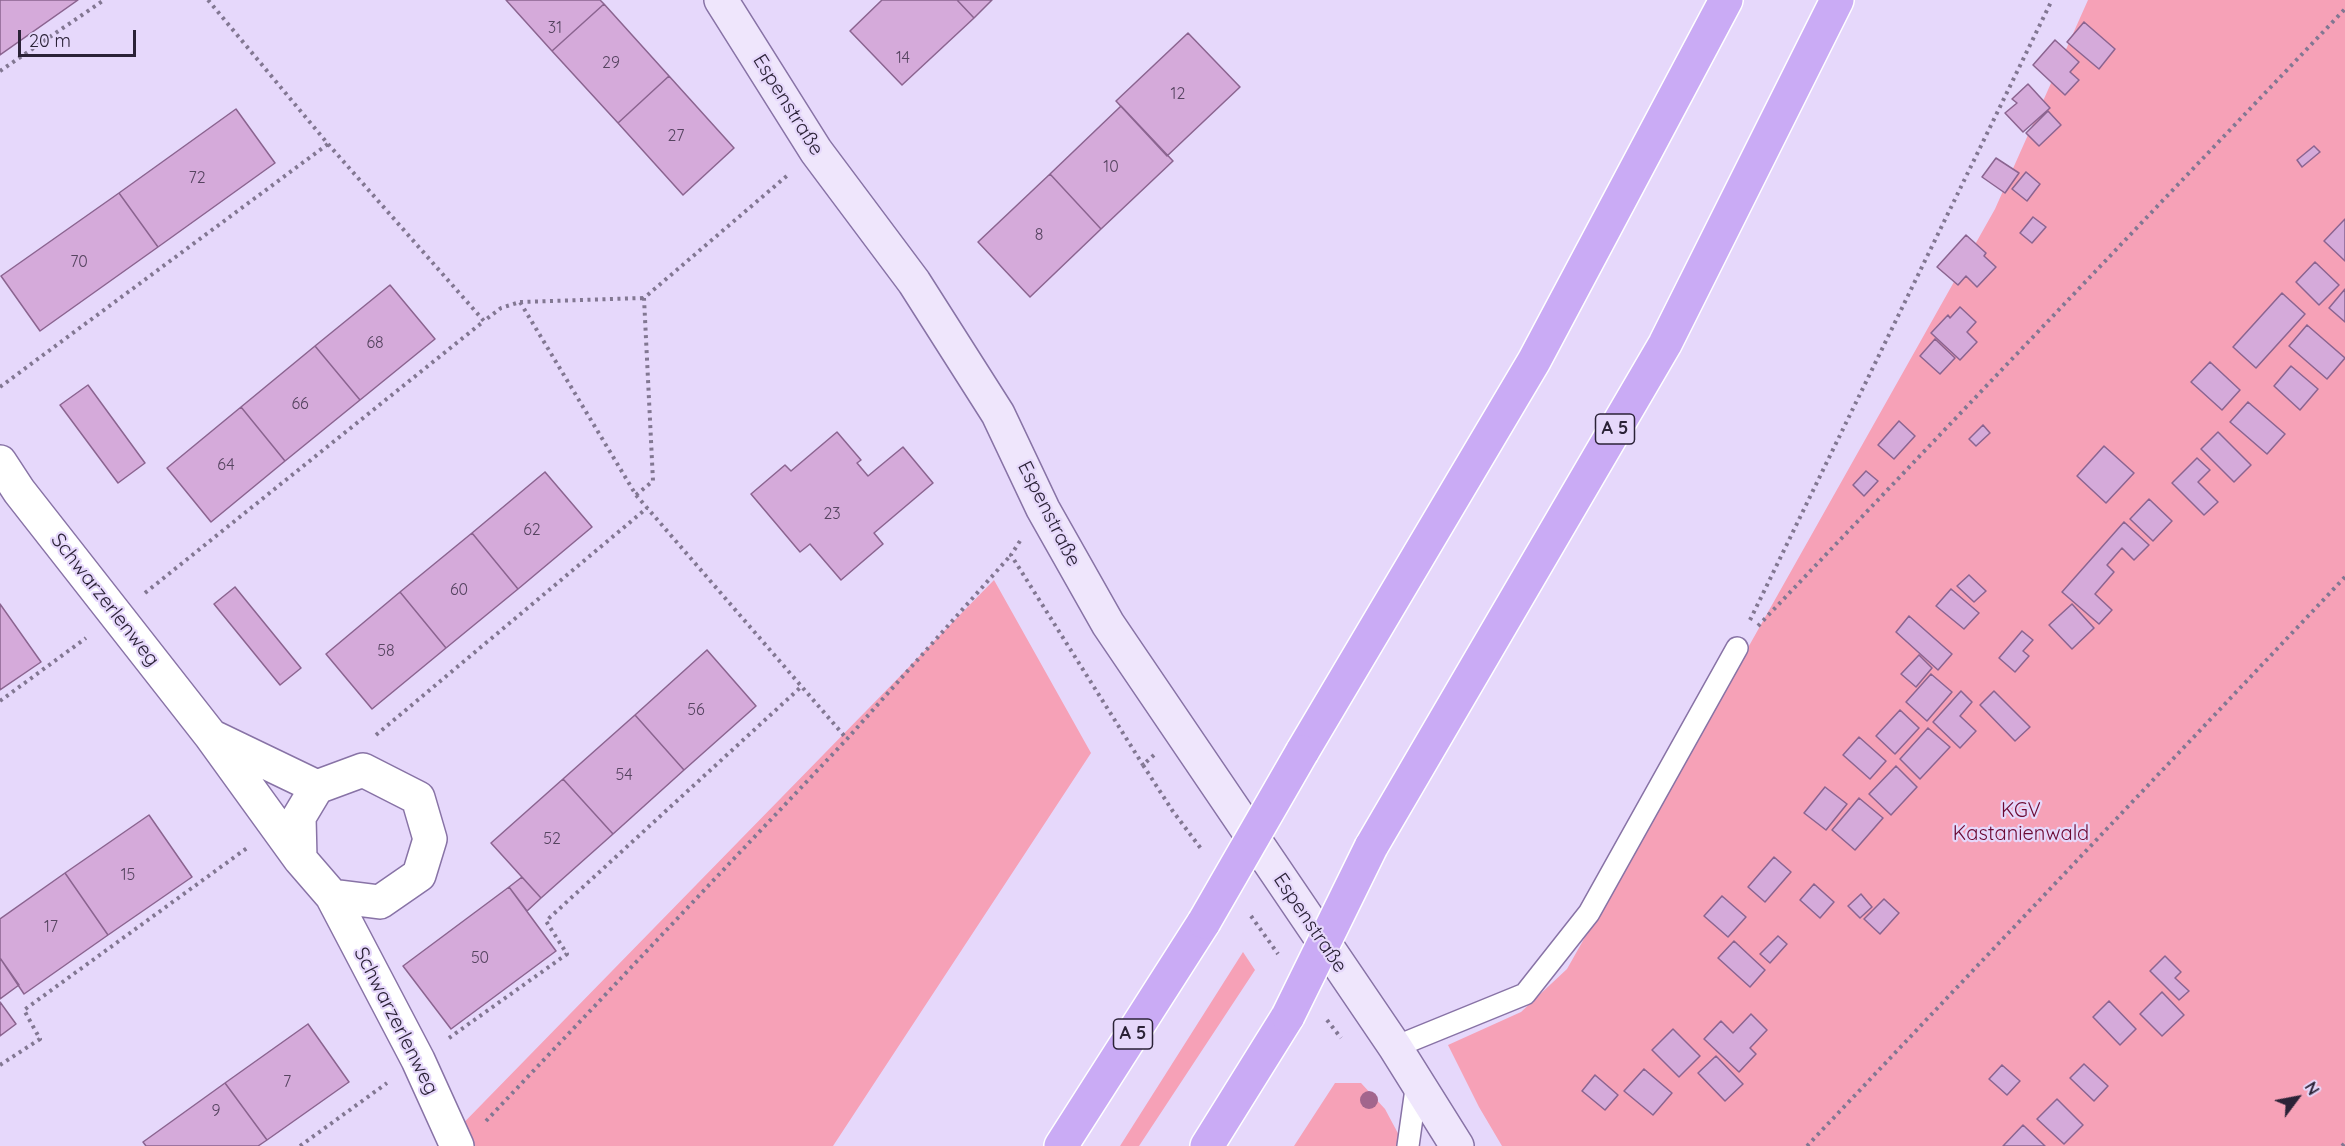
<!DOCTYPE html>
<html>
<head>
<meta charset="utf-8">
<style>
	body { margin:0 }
	#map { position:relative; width:2345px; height:1146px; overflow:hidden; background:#e6d8fb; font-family:Quicksand,sans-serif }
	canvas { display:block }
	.north { position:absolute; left:2267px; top:1068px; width:60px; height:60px; -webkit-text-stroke:4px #e6d8fb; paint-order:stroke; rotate:58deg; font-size:16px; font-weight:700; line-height:24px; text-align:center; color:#2b2237 }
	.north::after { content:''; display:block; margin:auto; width:21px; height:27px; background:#2b2237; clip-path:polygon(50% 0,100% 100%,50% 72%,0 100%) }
	.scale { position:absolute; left:18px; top:30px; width:118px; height:27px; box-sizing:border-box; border:3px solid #2b2237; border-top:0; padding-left:8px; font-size:18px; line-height:21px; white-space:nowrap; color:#2b2237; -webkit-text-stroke:4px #e6d8fb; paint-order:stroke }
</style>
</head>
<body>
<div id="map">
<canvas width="2345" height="1146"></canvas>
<div class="north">N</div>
<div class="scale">20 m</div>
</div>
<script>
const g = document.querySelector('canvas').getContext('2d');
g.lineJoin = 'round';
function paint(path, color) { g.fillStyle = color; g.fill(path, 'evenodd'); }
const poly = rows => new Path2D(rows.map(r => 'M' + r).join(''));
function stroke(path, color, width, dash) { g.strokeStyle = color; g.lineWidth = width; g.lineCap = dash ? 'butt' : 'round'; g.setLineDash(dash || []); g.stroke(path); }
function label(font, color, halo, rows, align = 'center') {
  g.font = font + ' Quicksand,sans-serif'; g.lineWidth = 4.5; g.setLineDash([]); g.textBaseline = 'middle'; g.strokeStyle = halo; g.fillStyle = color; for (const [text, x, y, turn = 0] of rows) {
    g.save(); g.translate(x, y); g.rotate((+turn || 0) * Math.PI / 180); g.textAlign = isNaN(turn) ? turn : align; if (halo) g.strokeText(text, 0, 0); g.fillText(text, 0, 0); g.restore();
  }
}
const green = poly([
	[2088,0,2345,0,2345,1146,1502,1146,1479,1107,1448,1045,1521,1012,1567,969,1995,209],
	[994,580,1091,753,833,1146,441,1146],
	[1243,952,1255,970,1139,1146,1120,1146],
	[1335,1083,1361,1083,1385,1109,1401,1139,1401,1146,1294,1146]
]);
const building = poly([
	[0,0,78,0,0,55,0,0],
	[506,0,600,0,604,4,552,51,506,0],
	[882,0,957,0,974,18,902,85,850,31,882,0],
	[957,0,992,0,974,18,957,0],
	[604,4,669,76,618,123,552,51,604,4],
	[2084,22,2115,49,2099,69,2067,42,2084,22],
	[1188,33,1240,87,1167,156,1116,101,1188,33],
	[2055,40,2079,62,2070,72,2079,80,2065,95,2033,65,2055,40],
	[669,76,734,148,683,195,618,123,669,76],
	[2028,84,2050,108,2023,132,2005,113,2017,103,2012,99,2028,84],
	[1121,106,1173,161,1101,229,1050,174,1121,106],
	[236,109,275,163,158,247,119,193,236,109],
	[2048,111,2061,125,2039,146,2026,133,2048,111],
	[2314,146,2320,152,2302,167,2297,160,2314,146],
	[1996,158,2019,173,2005,193,1982,177,1996,158],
	[2026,172,2040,184,2027,201,2012,189,2026,172],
	[1050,174,1101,229,1030,297,978,242,1050,174],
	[119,193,158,247,40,331,1,276,119,193],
	[2033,217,2046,227,2032,243,2020,233,2033,217],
	[2345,219,2345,261,2324,241,2345,219],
	[1966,235,1986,253,1984,256,1996,267,1977,287,1966,276,1958,285,1937,267,1966,235],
	[2315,262,2339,285,2319,305,2296,282,2315,262],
	[390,285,435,339,360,400,315,346,390,285],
	[2345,289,2345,322,2329,308,2345,289],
	[2282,293,2305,314,2256,368,2233,347,2282,293],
	[1960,307,1976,322,1967,332,1977,342,1960,360,1931,333,1948,315,1950,318,1960,307],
	[2307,325,2345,358,2327,379,2289,346,2307,325],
	[1935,339,1955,358,1940,374,1920,356,1935,339],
	[315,346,360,400,285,461,241,407,315,346],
	[2210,362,2240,390,2222,410,2191,382,2210,362],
	[2291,366,2318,389,2300,410,2274,386,2291,366],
	[88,385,145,463,118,483,60,405,88,385],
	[2248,402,2285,434,2267,454,2230,422,2248,402],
	[241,407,285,461,211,522,167,468,241,407],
	[1899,421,1915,436,1894,459,1878,445,1899,421],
	[1983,425,1990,433,1976,446,1969,439,1983,425],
	[837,432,861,460,857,463,868,476,903,447,933,483,874,533,883,544,841,580,810,544,800,552,751,494,785,465,791,471,837,432],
	[2218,432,2251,465,2234,482,2201,449,2218,432],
	[2104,446,2134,473,2106,503,2077,476,2104,446],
	[2197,458,2210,470,2198,482,2218,502,2204,515,2172,483,2197,458],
	[1866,471,1878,481,1864,496,1853,485,1866,471],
	[545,472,592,527,518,589,472,533,545,472],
	[2149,499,2172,521,2153,541,2130,519,2149,499],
	[2124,522,2149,545,2134,560,2122,548,2107,565,2114,572,2095,594,2112,610,2099,624,2062,592,2124,522],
	[472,533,518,589,446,648,400,592,472,533],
	[1969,575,1986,591,1974,602,1957,586,1969,575],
	[235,587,301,668,280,685,214,604,235,587],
	[1951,589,1979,613,1964,629,1936,606,1951,589],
	[400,592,446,648,372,709,326,654,400,592],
	[0,604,41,662,0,690,0,604],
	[2072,604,2094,628,2072,649,2049,625,2072,604],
	[1909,616,1952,654,1938,670,1896,632,1909,616],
	[2022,631,2033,640,2023,651,2029,656,2015,672,1999,658,2022,631],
	[707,650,756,706,684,770,635,715,707,650],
	[1919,655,1932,668,1916,687,1901,674,1919,655],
	[1931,674,1952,692,1927,721,1906,702,1931,674],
	[1961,691,1972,702,1960,716,1976,731,1960,748,1933,722,1961,691],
	[1994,691,2030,727,2015,741,1980,705,1994,691],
	[1900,710,1919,728,1895,754,1876,736,1900,710],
	[635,715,684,770,613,834,563,779,635,715],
	[1928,728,1950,747,1920,779,1900,759,1928,728],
	[1859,737,1886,761,1870,779,1843,755,1859,737],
	[1896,766,1917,787,1891,815,1869,794,1896,766],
	[563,779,613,834,541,898,491,843,563,779],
	[1825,787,1847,804,1826,830,1804,813,1825,787],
	[1859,798,1883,818,1855,850,1832,830,1859,798],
	[149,815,192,877,108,935,65,873,149,815],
	[1774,857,1791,872,1765,902,1748,887,1774,857],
	[65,873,108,935,24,994,0,958,0,919,65,873],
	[522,877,541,898,527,911,509,887,522,877],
	[1814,884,1834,902,1820,918,1800,900,1814,884],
	[509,887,556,951,451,1029,403,966,509,887],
	[1861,894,1872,907,1860,918,1848,906,1861,894],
	[1722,896,1746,917,1728,937,1704,916,1722,896],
	[1884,899,1899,913,1880,934,1864,919,1884,899],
	[1778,936,1787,944,1770,963,1760,954,1778,936],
	[1734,941,1765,970,1750,987,1718,958,1734,941],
	[2165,956,2181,972,2175,978,2189,991,2179,1000,2150,971,2165,956],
	[0,958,19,985,0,999,0,958],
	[2162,992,2184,1015,2162,1036,2140,1014,2162,992],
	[2109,1001,2136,1029,2120,1045,2093,1017,2109,1001],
	[0,1002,16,1024,0,1036,0,1002],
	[1751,1014,1767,1030,1750,1048,1756,1054,1739,1072,1704,1039,1721,1021,1733,1033,1751,1014],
	[308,1024,349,1082,267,1140,225,1083,308,1024],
	[1673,1029,1700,1056,1679,1077,1652,1050,1673,1029],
	[1716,1056,1743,1084,1725,1101,1698,1073,1716,1056],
	[2084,1064,2108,1086,2094,1101,2070,1078,2084,1064],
	[2002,1065,2020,1081,2007,1095,1989,1079,2002,1065],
	[1644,1069,1672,1093,1653,1115,1624,1091,1644,1069],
	[1595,1075,1618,1095,1605,1110,1582,1091,1595,1075],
	[225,1083,267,1140,258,1146,146,1146,143,1142,225,1083],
	[2057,1099,2083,1125,2064,1144,2037,1119,2057,1099],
	[2023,1125,2045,1146,2003,1146,2023,1125]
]);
const path = poly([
	[208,0,328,144,484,321,501,308,520,302,636,495,847,739],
	[0,71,104,0],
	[520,302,644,298],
	[0,387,328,144],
	[636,495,653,481,644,298,789,174],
	[1020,541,1011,555,1143,765],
	[145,593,484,321],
	[1750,620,2052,0],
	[1758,626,2345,9],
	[0,701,86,638],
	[376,735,647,508],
	[1154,755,1143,765,1172,810,1202,850],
	[1251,916,1278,954],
	[1327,1020,1341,1038],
	[449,1038,567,954,546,921,802,686],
	[0,1065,40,1039,24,1010,247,848],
	[486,1121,847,739,1011,555],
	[300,1146,387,1083],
	[1807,1146,2345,577],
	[2342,1146,2345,1143]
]);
const lane = poly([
	[1395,1047,1525,994,1589,913,1737,648],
	[1408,1146,1417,1082]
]);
const street = poly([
	[0,462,19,491,211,736],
	[300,859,299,817,317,787,363,770,418,798,430,839,419,875,380,902,332,896,300,859,211,736,317,787],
	[332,896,418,1060,457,1146]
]);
const secondary = poly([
	[721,0,816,151,914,282,998,414,1043,509,1108,624,1395,1047,1457,1146]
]);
const highway = poly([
	[1302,752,1534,361,1726,0],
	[1371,847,1665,344,1837,0],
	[1061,1146,1204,922],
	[1207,1146,1288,1016]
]);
const highwayBridge = poly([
	[1204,922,1302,752],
	[1288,1016,1371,847]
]);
const trees = [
	[1369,1100]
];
const numberNames = [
	["31",555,28],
	["14",903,58],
	["29",611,63],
	["12",1178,94],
	["27",676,136],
	["10",1111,167],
	["72",197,178],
	["8",1039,235],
	["70",79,262],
	["68",375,343],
	["66",300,404],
	["64",226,465],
	["23",832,514],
	["62",532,530],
	["60",459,590],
	["58",386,651],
	["56",696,710],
	["54",624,775],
	["52",552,839],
	["15",128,875],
	["17",51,927],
	["50",480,958],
	["7",287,1082],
	["9",216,1111]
];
const shields = [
	[1615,429,39],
	[1133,1034,39]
];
const shieldNames = [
	["A 5",1615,429],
	["A 5",1133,1034]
];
const streetNames = [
	["Espenstraße",788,105,58],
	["Espenstraße",1049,514,63],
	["Schwarzerlenweg",105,600,52],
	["Espenstraße",1310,923,56],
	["Schwarzerlenweg",396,1021,63]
];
const parkNames = [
	["KGV",2021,811],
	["Kastanienwald",2021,834]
];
paint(green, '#f6a1b7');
paint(building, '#d5aada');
stroke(building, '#8b6490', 1.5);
stroke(lane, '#8873a6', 24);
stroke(street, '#8873a6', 36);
stroke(secondary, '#8873a6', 36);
stroke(highway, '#fff', 36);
stroke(path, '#827792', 4, [3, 4.5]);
stroke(lane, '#fff', 21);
stroke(street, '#fff', 33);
stroke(secondary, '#efe6fc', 33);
stroke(highway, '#caabf5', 33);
stroke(highwayBridge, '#fff', 36, []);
stroke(highwayBridge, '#caabf5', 33);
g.fillStyle = '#a2668d';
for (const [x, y] of trees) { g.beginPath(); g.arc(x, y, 9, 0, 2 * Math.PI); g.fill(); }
label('16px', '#564460', null, numberNames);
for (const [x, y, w] of shields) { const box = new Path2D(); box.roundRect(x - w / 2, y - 15, w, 30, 4.5); g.fillStyle = '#e6d8fb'; g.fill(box); stroke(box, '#2b2237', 1.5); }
label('bold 18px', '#2b2237', null, shieldNames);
label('20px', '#2b2237', '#e6d8fb', streetNames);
label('20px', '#6b0933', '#e6d8fb', parkNames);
</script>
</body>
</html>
